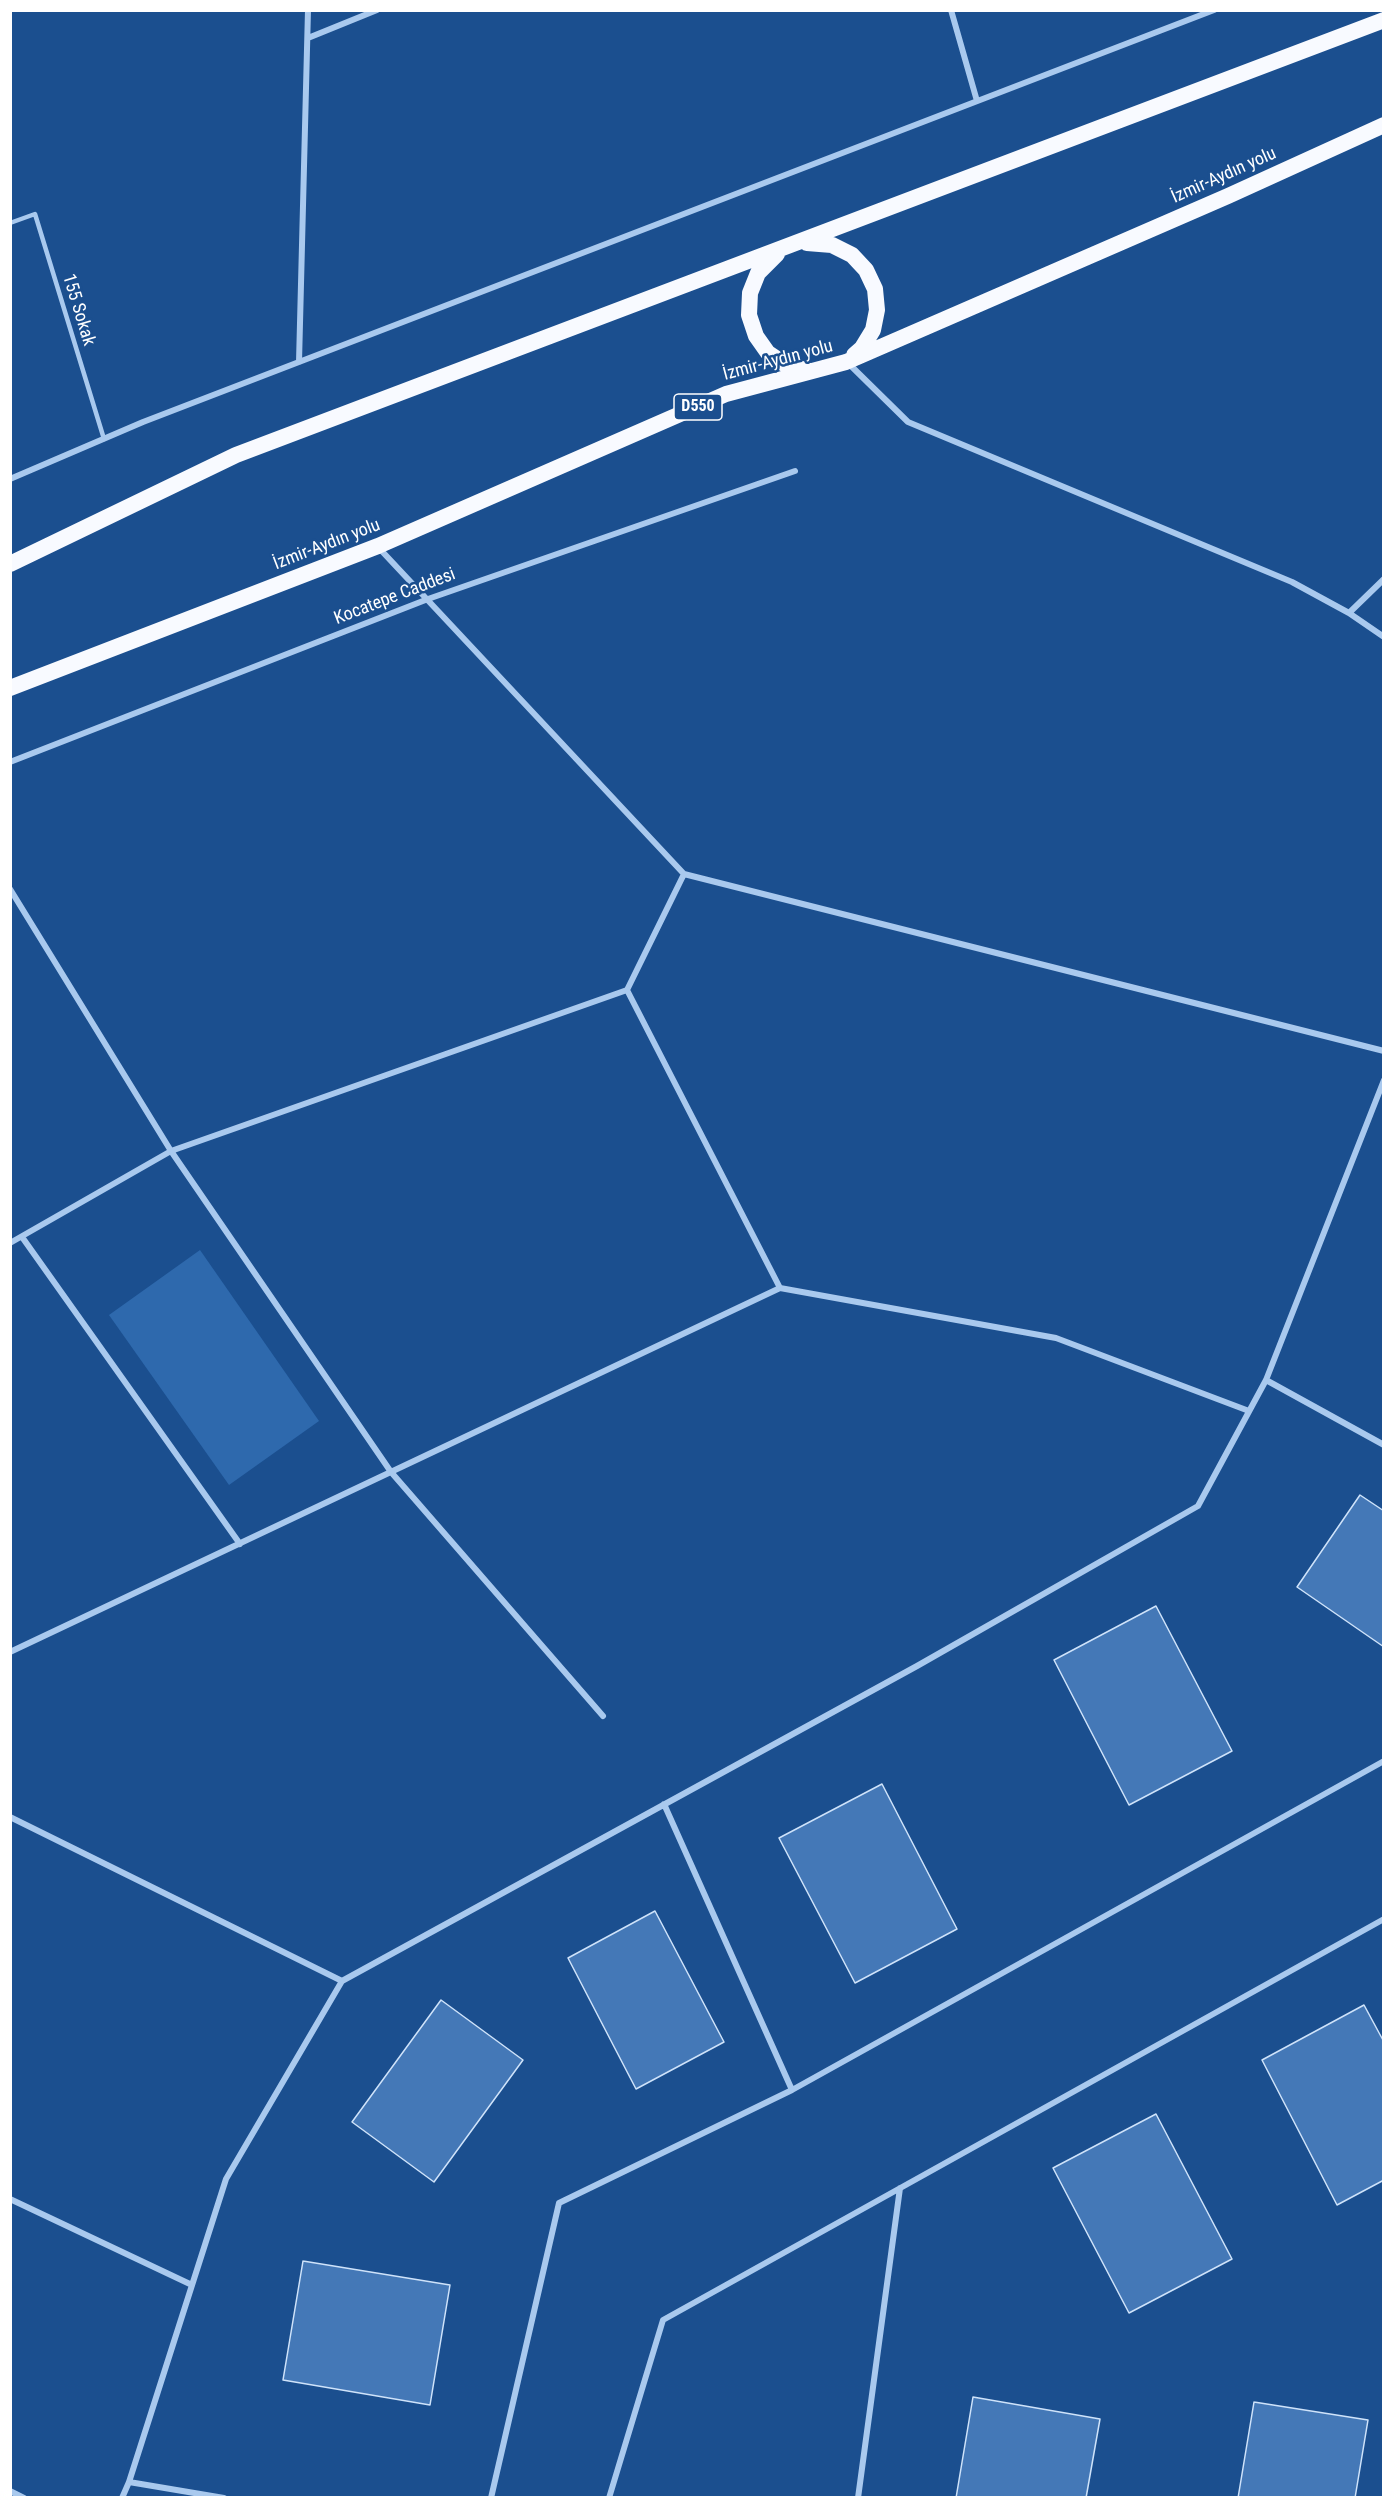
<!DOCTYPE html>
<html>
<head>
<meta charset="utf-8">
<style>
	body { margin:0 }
	#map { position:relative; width:1394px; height:2508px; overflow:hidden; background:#1b4f8f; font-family:"Roboto Condensed",sans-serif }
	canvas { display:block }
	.frame { position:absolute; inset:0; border:12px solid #fff; pointer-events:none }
</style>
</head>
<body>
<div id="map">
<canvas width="1394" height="2508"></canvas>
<div class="frame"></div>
</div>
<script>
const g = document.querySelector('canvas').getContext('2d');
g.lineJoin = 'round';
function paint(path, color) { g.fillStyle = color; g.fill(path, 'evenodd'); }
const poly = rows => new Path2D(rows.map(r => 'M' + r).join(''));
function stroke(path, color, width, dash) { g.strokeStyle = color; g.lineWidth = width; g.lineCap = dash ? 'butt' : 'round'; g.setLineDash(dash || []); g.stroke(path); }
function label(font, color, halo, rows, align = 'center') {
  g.font = font + ' "Roboto Condensed",sans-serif'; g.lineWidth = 5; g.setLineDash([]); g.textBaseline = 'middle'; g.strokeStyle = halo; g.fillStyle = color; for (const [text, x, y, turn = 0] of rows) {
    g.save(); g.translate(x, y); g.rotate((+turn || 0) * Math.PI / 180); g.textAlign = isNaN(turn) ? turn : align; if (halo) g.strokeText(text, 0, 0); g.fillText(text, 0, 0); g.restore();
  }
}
const green = poly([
	[200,1250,319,1421,229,1485,109,1315]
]);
const building = poly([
	[1360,1495,1384,1511,1384,1647,1297,1587,1360,1495],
	[1156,1606,1232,1751,1129,1805,1054,1660,1156,1606],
	[882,1784,957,1929,855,1983,779,1838,882,1784],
	[655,1911,724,2042,636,2089,568,1958,655,1911],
	[441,2000,523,2060,434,2182,352,2122,441,2000],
	[1364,2005,1384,2042,1384,2180,1337,2205,1262,2060,1364,2005],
	[1156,2114,1232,2259,1129,2313,1053,2168,1156,2114],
	[303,2261,450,2285,430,2405,283,2380,303,2261],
	[973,2397,1100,2419,1086,2498,956,2498,973,2397],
	[1254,2402,1368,2420,1355,2498,1238,2498,1254,2402]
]);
const service = poly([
	[10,223,35,214,104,439]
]);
const minor = poly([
	[951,10,977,101],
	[308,38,377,10],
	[299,362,308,10],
	[847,362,908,422,1292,582,1349,613,1384,637],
	[10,479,143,422,1214,10],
	[378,547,684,874,1384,1051],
	[1349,613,1384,579],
	[10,762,428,599,795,471],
	[684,874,627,990,780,1288,1056,1338,1249,1411],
	[10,889,171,1151,391,1472,603,1716],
	[22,1237,240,1544],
	[10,1243,171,1151,627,990],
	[1266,1380,1384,1445],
	[10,1652,780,1288],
	[664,1804,792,2090],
	[10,1817,342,1981],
	[10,2199,192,2285],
	[10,2491,24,2498],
	[122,2498,129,2482],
	[224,2498,129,2482,226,2179,342,1981,917,1666,1198,1506,1266,1380,1384,1080],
	[491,2498,559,2203,792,2090,1384,1761],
	[609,2498,663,2320,1384,1919],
	[858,2498,900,2188]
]);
const trunk = poly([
	[807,243,832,245,852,255,866,270,875,289,877,310,873,330,862,348,854,355],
	[777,254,758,273,750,293,749,315,756,336,768,353,786,365,810,371],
	[10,564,236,455,1384,20],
	[10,688,378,546,726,394,846,362,1228,196,1384,125]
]);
const shields = [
	[698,407,48]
];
const shieldNames = [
	["D550",698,407]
];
const streetNames = [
	["İzmir-Aydın yolu",1224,176,-24],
	["155 Sokak",78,310,73],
	["İzmir-Aydın yolu",778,361,-15],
	["İzmir-Aydın yolu",327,545,-21],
	["Kocatepe Caddesi",395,597,-21]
];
paint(green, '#2e69ad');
paint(building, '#4478b7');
stroke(building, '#cfe3fa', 1.5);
stroke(service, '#a9c9ee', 4.5);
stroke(minor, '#a9c9ee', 6);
stroke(trunk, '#f8faff', 16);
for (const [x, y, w] of shields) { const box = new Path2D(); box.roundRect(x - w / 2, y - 13, w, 26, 4.5); g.fillStyle = '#1b4f8f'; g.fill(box); stroke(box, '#fff', 1.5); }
label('bold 16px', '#fff', null, shieldNames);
label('18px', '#fff', '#1b4f8f', streetNames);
</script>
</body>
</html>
